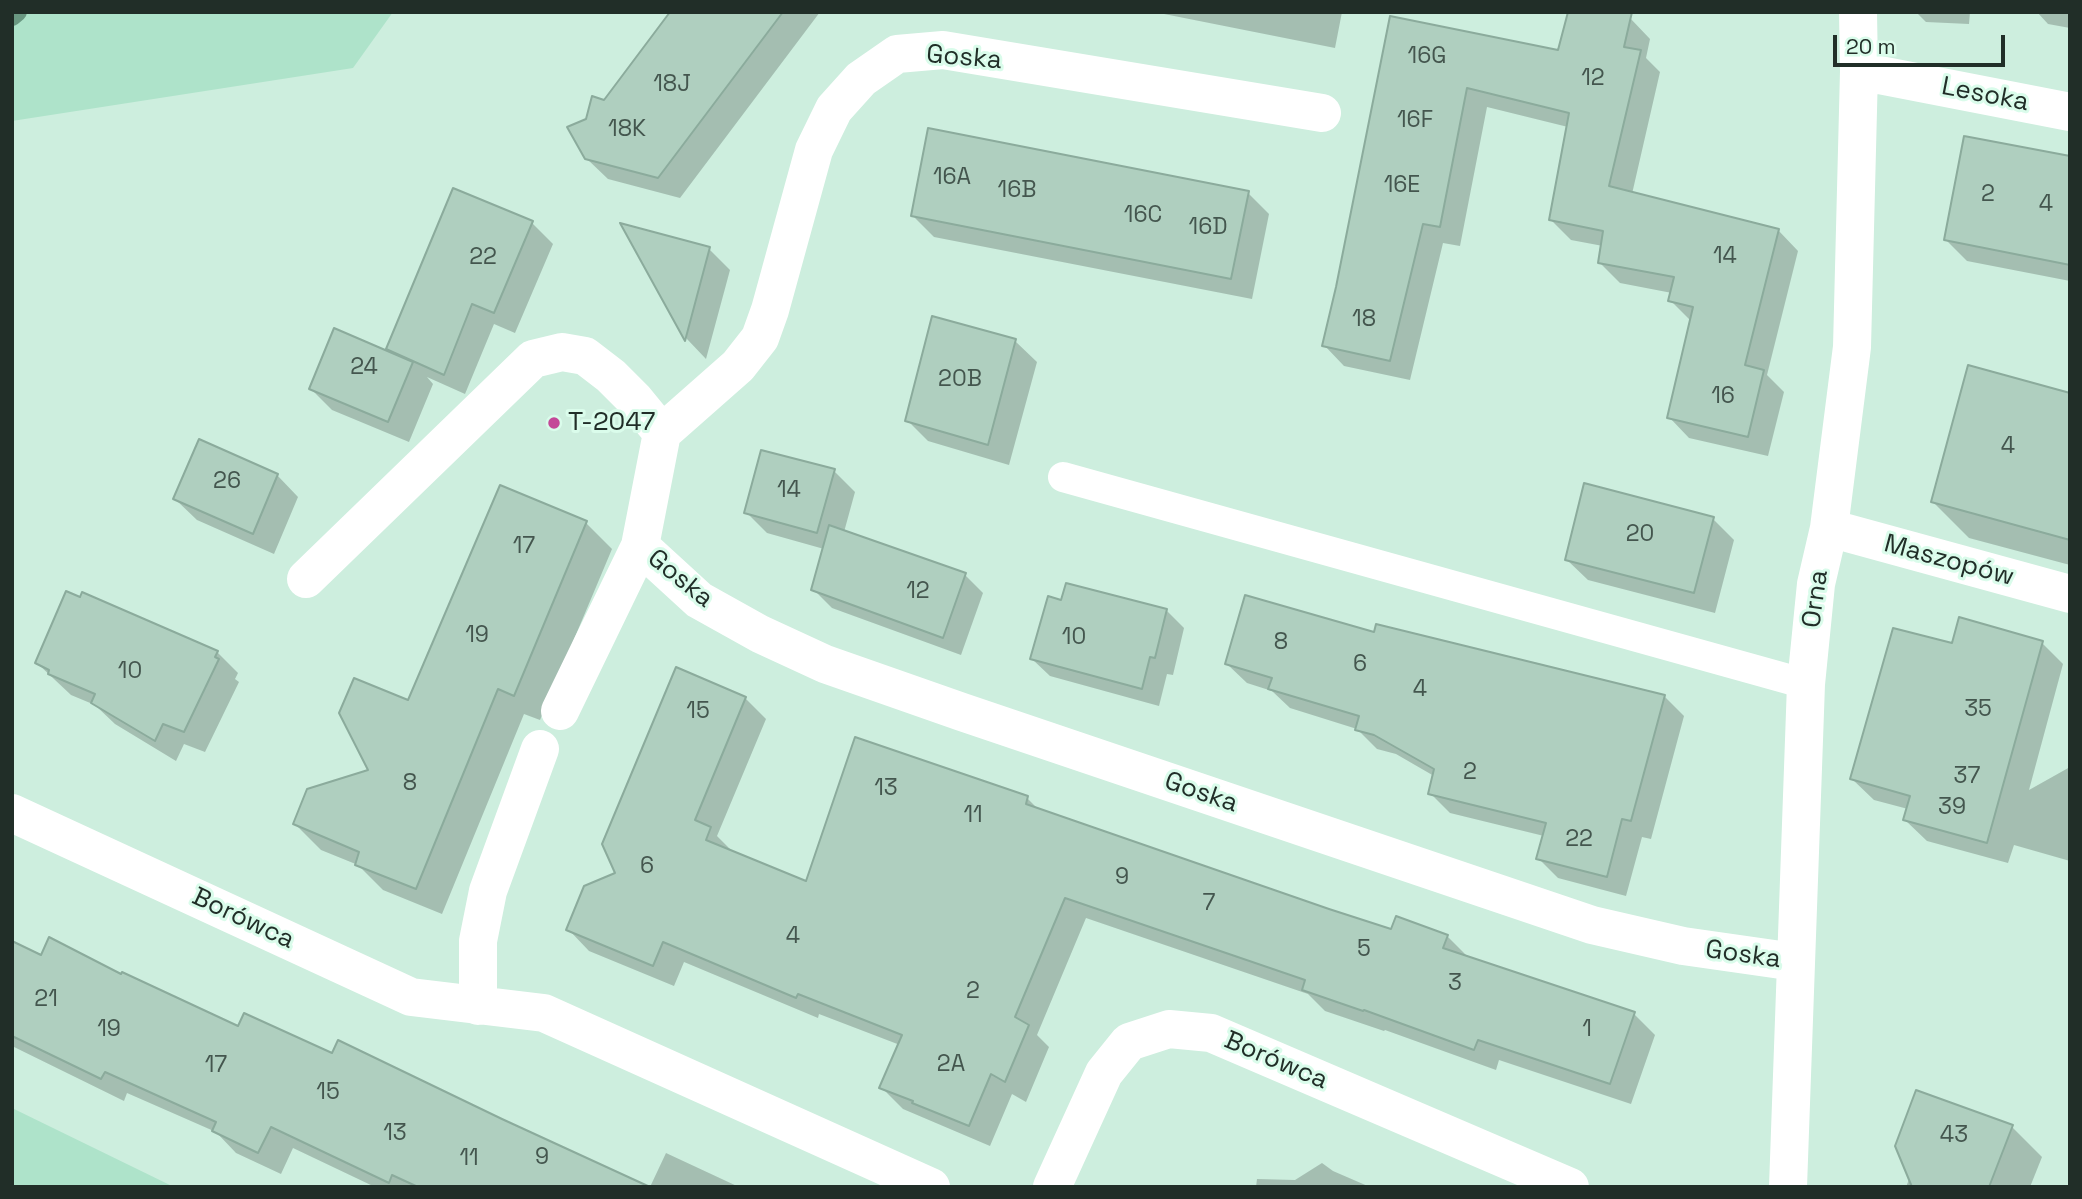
<!DOCTYPE html>
<html>
<head>
<meta charset="utf-8">
<style>
	body { margin:0 }
	#map { position:relative; width:2082px; height:1199px; overflow:hidden; background:#cdeede; font-family:"Space Grotesk",sans-serif }
	canvas { display:block }
	.frame { position:absolute; inset:0; border:14px solid #212e28; pointer-events:none }
	.scale { position:absolute; left:1833px; top:35px; width:172px; height:32px; box-sizing:border-box; border:4px solid #212e28; border-top:0; padding-left:9px; font-size:21px; line-height:24px; white-space:nowrap; color:#212e28; -webkit-text-stroke:5px #dafceb; paint-order:stroke }
</style>
</head>
<body>
<div id="map">
<canvas width="2082" height="1199"></canvas>
<div class="frame"></div>
<div class="scale">20 m</div>
</div>
<script>
const g = document.querySelector('canvas').getContext('2d');
g.lineJoin = 'round';
function paint(path, color) { g.fillStyle = color; g.fill(path, 'evenodd'); }
const poly = rows => new Path2D(rows.map(r => 'M' + r).join(''));
function stroke(path, color, width, dash) { g.strokeStyle = color; g.lineWidth = width; g.lineCap = dash ? 'butt' : 'round'; g.setLineDash(dash || []); g.stroke(path); }
function label(font, color, halo, rows, align = 'center') {
  g.font = font + ' "Space Grotesk",sans-serif'; g.lineWidth = 6; g.setLineDash([]); g.textBaseline = 'middle'; g.strokeStyle = halo; g.fillStyle = color; for (const [text, x, y, turn = 0] of rows) {
    g.save(); g.translate(x, y); g.rotate((+turn || 0) * Math.PI / 180); g.textAlign = isNaN(turn) ? turn : align; if (halo) g.strokeText(text, 0, 0); g.fillText(text, 0, 0); g.restore();
  }
}
const green = poly([
	[12,12,393,12,353,68,12,121],
	[12,1108,174,1187,12,1187]
]);
const shadow = poly([
	[673,12,820,12,680,198,608,179,586,158,605,102],
	[1154,12,1342,12,1335,48],
	[1916,12,1970,12,1969,24,1926,22],
	[2037,12,2070,12,2070,28,2048,24],
	[1391,18,1560,52,1630,18,1650,39,1646,58,1660,72,1632,194,1778,230,1798,251,1767,375,1784,392,1768,456,1689,438,1669,417,1691,321,1670,300,1672,293,1620,283,1600,263,1603,246,1571,240,1551,220,1568,127,1487,107,1460,246,1443,243,1410,380,1344,366,1324,345,1338,288],
	[2070,158,2070,281,1967,261,1946,240],
	[1248,193,1269,214,1252,299,934,237,913,216],
	[532,223,553,244,515,333,494,324,465,394,427,377,433,384,409,442,332,410,311,389,396,356,388,348],
	[624,226,709,249,730,270,706,359,687,339],
	[1015,341,1037,362,1009,465,928,441,907,420],
	[2070,394,2070,565,1969,538,1933,502],
	[834,471,855,492,844,532,965,575,983,593,961,655,832,608,813,589,824,549,767,533,746,512],
	[277,475,298,497,274,554,197,520,175,499],
	[1713,519,1734,540,1715,613,1588,580,1566,559],
	[586,523,612,549,540,720,524,714,442,914,383,890,358,865,321,850,295,824,370,771,409,703],
	[1062,602,1166,610,1184,628,1173,675,1167,674,1159,706,1050,676,1032,659],
	[1375,634,1664,696,1684,716,1651,839,1642,837,1626,896,1558,878,1538,858,1544,836,1450,813,1430,793,1434,776,1396,754,1377,749,1357,729,1290,708,1272,691,1247,683,1227,664],
	[2042,643,2063,664,2029,790,2070,767,2070,861,2014,845,2008,863,1927,841,1905,820,1908,809,1874,800,1852,779,1953,645],
	[217,652,238,673,235,679,239,682,205,752,184,744,176,761,115,724,95,705,71,695,37,663],
	[745,698,766,719,717,836,731,850,730,852,807,883,1027,798,1039,810,1392,931,1447,936,1468,957,1634,1014,1655,1035,1631,1104,1499,1060,1496,1070,1385,1030,1384,1031,1325,1011,1308,994,1086,918,1037,1035,1049,1047,1026,1102,1012,1094,990,1146,903,1109,882,1088,900,1045,819,1014,818,1018,684,962,674,986,589,951,568,929,617,873],
	[12,941,43,955,122,976,239,1028,333,1055,646,1187,375,1187,293,1148,281,1174,236,1153,216,1132,127,1093,124,1101,12,1046],
	[2012,1127,2042,1157,2030,1187,1906,1187,1915,1164],
	[666,1153,739,1187,650,1187],
	[1322,1163,1333,1171,1370,1187,1256,1187,1257,1179,1295,1180]
]);
const stream = poly([
	[12,17,18,12]
]);
const building = poly([
	[670,12,783,12,658,178,585,159,567,127,586,119,592,96,604,100,670,12],
	[1568,12,1632,12,1624,47,1641,50,1609,186,1779,229,1745,365,1764,370,1748,437,1667,418,1693,307,1668,301,1674,277,1598,263,1603,231,1549,220,1569,113,1467,88,1440,227,1423,224,1390,361,1322,346,1336,287,1390,16,1558,50,1568,12],
	[928,128,1249,191,1231,279,911,216,928,128],
	[1964,136,2070,156,2070,265,1944,240,1964,136],
	[453,188,533,221,494,313,472,304,444,375,386,349,453,188],
	[620,223,710,247,685,341,620,223],
	[932,316,1016,339,988,445,905,421,932,316],
	[334,328,413,362,388,422,309,389,334,328],
	[1968,365,2070,393,2070,540,1931,502,1968,365],
	[199,439,278,474,253,534,173,499,199,439],
	[761,450,835,469,817,533,744,513,761,450],
	[1584,483,1714,517,1694,593,1565,560,1584,483],
	[500,485,587,521,514,696,498,689,416,889,355,865,359,852,293,824,307,789,368,770,339,713,354,678,408,700,500,485],
	[829,525,966,573,943,638,811,590,829,525],
	[1066,583,1167,609,1155,658,1150,657,1142,689,1030,659,1048,596,1061,600,1066,583],
	[66,591,80,597,82,592,218,651,215,657,219,659,184,732,163,724,155,741,91,703,95,694,48,674,49,670,35,663,66,591],
	[1245,595,1374,632,1376,624,1665,695,1631,821,1622,819,1607,877,1536,859,1546,823,1428,794,1434,769,1374,735,1355,730,1359,716,1268,689,1272,678,1225,664,1245,595],
	[1959,617,2043,641,1987,843,1903,820,1910,796,1850,779,1893,628,1952,643,1959,617],
	[676,667,746,697,695,820,711,827,706,840,806,881,855,737,1028,796,1026,804,1329,909,1391,929,1396,916,1448,935,1443,948,1635,1012,1610,1084,1478,1040,1474,1050,1364,1010,1363,1011,1302,990,1305,980,1065,898,1015,1017,1029,1025,1005,1082,991,1074,969,1126,912,1103,913,1101,879,1088,902,1035,798,994,796,998,663,942,653,966,566,930,584,886,615,873,602,844,676,667],
	[49,937,121,974,122,972,238,1026,244,1013,332,1053,338,1040,502,1119,650,1187,418,1187,392,1175,389,1183,271,1127,258,1153,212,1131,216,1122,105,1072,101,1079,12,1036,12,941,41,955,49,937],
	[1916,1090,2013,1125,1989,1187,1912,1187,1895,1146,1916,1090]
]);
const service = poly([
	[1063,477,1806,684]
]);
const minor = poly([
	[1859,71,2070,112],
	[662,433,738,366,760,338,770,310,814,150,834,109,861,79,897,54,943,50,1322,113],
	[1829,528,2070,594],
	[306,579,533,359,562,352,585,356,611,376,635,400,662,433,640,546,699,600,760,634,825,664,962,712,1592,925,1683,946,1795,962],
	[560,711,640,546],
	[12,813,411,997,544,1013,931,1187],
	[478,1006,478,941,488,891,540,749],
	[1052,1187,1104,1073,1129,1042,1169,1029,1211,1033,1570,1187],
	[1788,1187,1806,684,1816,584,1829,528,1852,347,1859,71,1858,12]
]);
const markers = [
	[554,423,7,"#c44898"]
];
const numberNames = [
	["16G",1427,57],
	["12",1593,79],
	["18J",672,85],
	["16F",1415,121],
	["18K",627,130],
	["16A",952,178],
	["16E",1402,186],
	["16B",1017,191],
	["2",1988,195],
	["4",2046,205],
	["16C",1143,216],
	["16D",1208,228],
	["14",1725,257],
	["22",483,258],
	["18",1364,320],
	["24",364,368],
	["20B",960,380],
	["16",1723,397],
	["4",2008,447],
	["26",227,482],
	["14",789,491],
	["20",1640,535],
	["17",524,547],
	["12",918,592],
	["19",477,636],
	["10",1074,638],
	["8",1281,643],
	["6",1360,665],
	["10",130,672],
	["4",1420,690],
	["35",1978,710],
	["15",698,712],
	["2",1470,773],
	["37",1967,777],
	["8",410,784],
	["13",886,789],
	["39",1952,808],
	["11",973,816],
	["22",1579,840],
	["6",647,867],
	["9",1122,878],
	["7",1209,904],
	["4",793,937],
	["5",1364,950],
	["3",1455,984],
	["2",973,992],
	["21",46,1000],
	["19",109,1030],
	["1",1587,1030],
	["2A",951,1065],
	["17",216,1066],
	["15",328,1093],
	["13",395,1134],
	["43",1954,1136],
	["9",542,1158],
	["11",469,1159]
];
const streetNames = [
	["Goska",964,58,5],
	["Lesoka",1985,95,11],
	["Maszopów",1949,561,15],
	["Goska",680,579,39],
	["Orna",1816,599,-82],
	["Goska",1201,793,19],
	["Borówca",243,919,25],
	["Goska",1743,955,8],
	["Borówca",1276,1061,23]
];
const poiNames = [
	["T-2047",568,423]
];
paint(green, '#aee3ca');
paint(shadow, '#0003');
stroke(stream, '#6a9882', 18);
paint(building, '#afcfbf');
stroke(building, '#8bab9c', 2);
stroke(service, '#fff', 30);
stroke(minor, '#fff', 38);
for (const [x, y, r, color] of markers) { const dot = new Path2D(); dot.arc(x, y, r, 0, 2 * Math.PI); g.fillStyle = color; g.fill(dot); stroke(dot, '#dafceb', 2.5); }
label('23px', '#44564e', null, numberNames);
label('26px', '#212e28', '#dafceb', streetNames);
label('26px', '#212e28', '#dafceb', poiNames, 'left');
</script>
</body>
</html>
